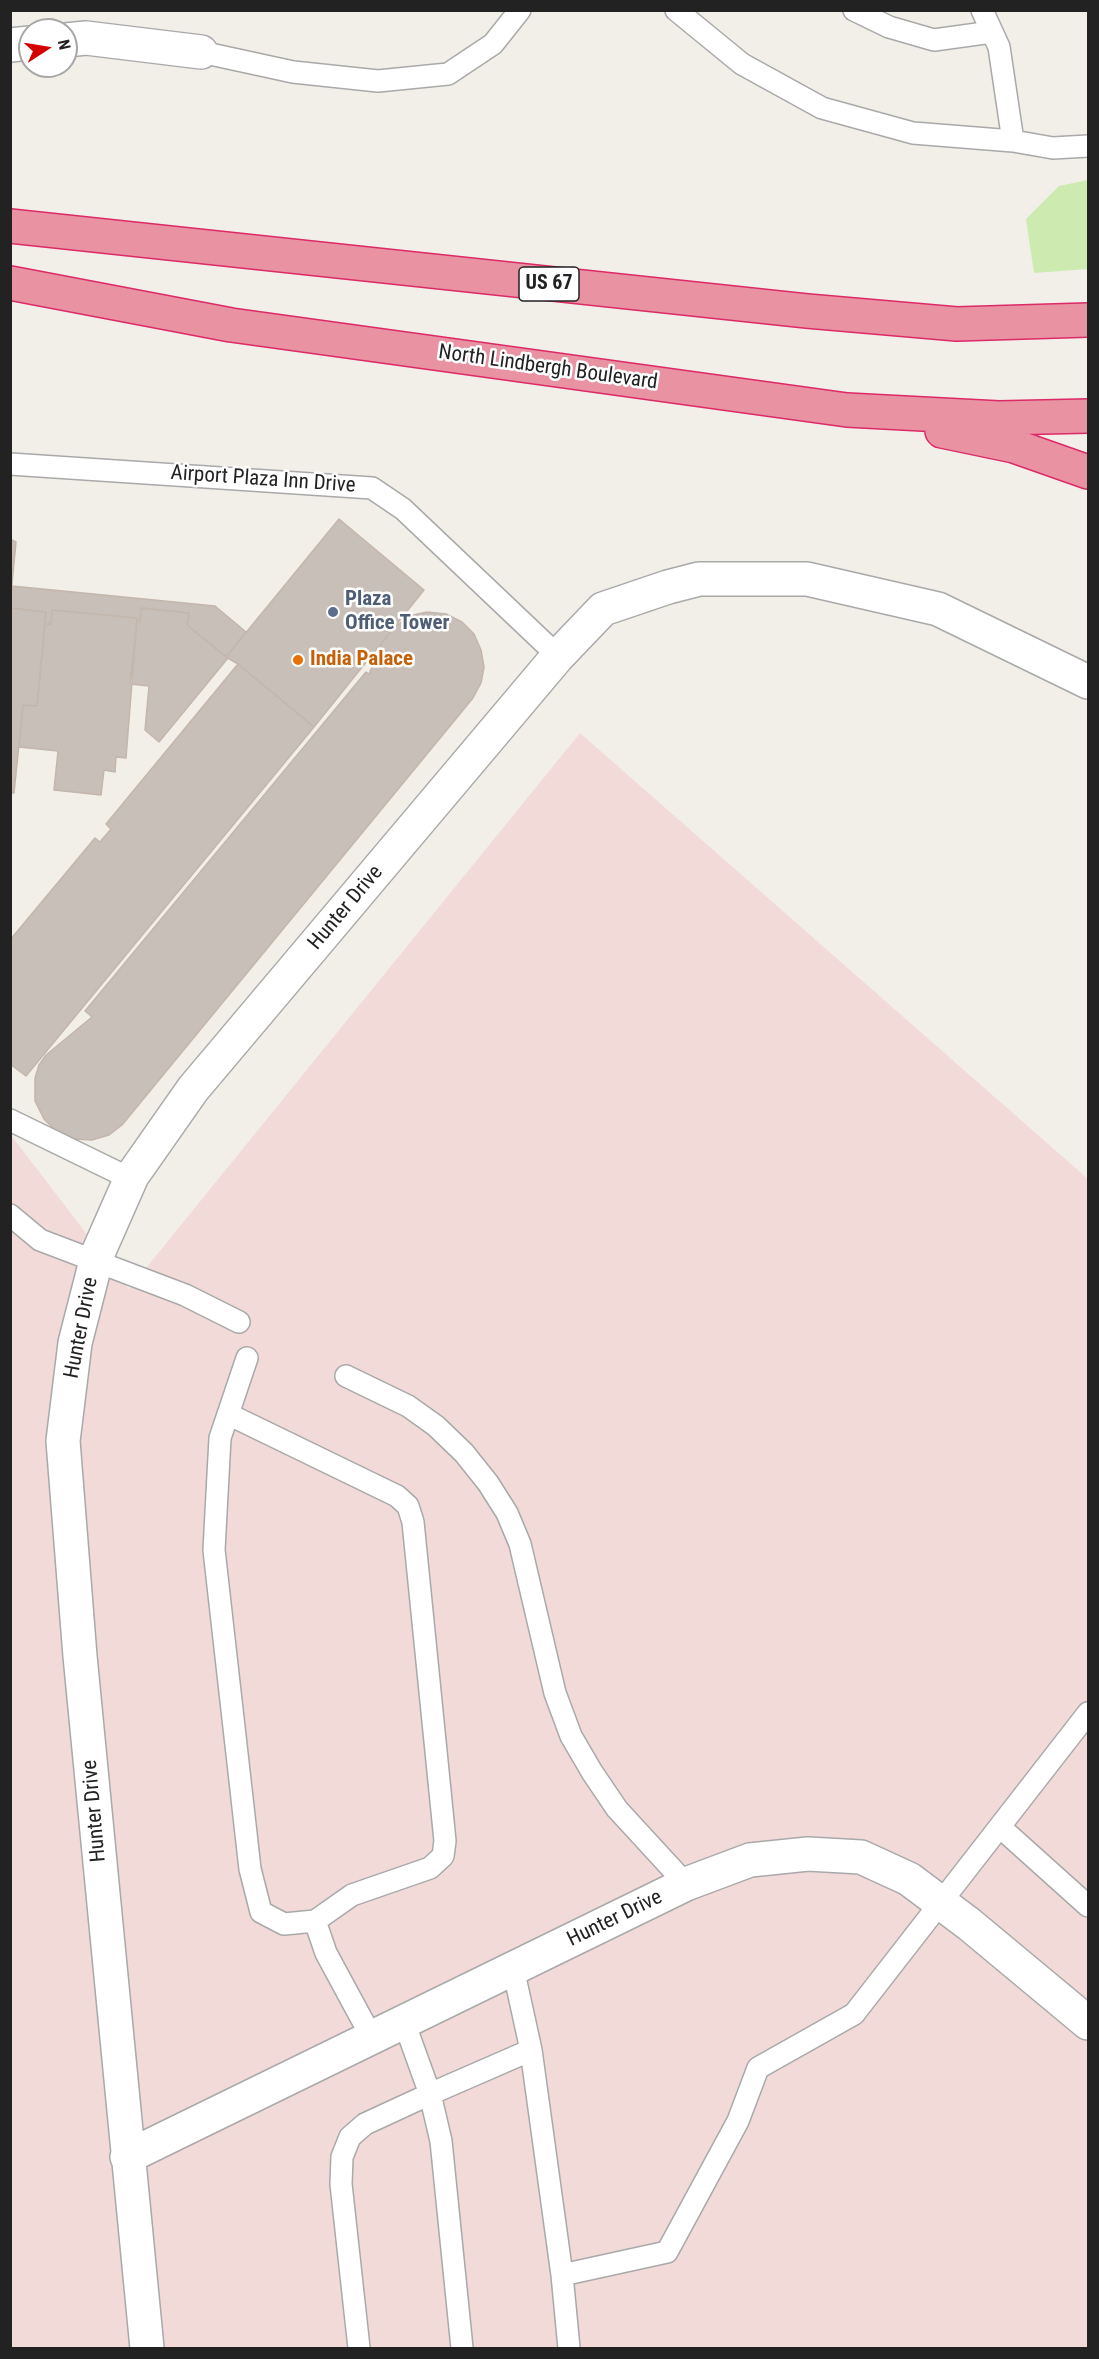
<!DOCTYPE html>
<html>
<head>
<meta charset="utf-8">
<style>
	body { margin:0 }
	#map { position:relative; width:1099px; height:2359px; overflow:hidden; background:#f2efe9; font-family:"Roboto Condensed",sans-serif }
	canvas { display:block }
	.frame { position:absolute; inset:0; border:12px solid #222; pointer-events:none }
	.north { position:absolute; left:18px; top:18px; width:60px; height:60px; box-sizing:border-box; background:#fff; border:2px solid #a7a7a7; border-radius:50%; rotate:78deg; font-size:16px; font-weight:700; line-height:24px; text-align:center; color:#222 }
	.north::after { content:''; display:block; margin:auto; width:21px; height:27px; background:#d40000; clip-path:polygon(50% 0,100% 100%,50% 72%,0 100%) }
</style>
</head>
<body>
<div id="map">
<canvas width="1099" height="2359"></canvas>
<div class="frame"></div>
<div class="north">N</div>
</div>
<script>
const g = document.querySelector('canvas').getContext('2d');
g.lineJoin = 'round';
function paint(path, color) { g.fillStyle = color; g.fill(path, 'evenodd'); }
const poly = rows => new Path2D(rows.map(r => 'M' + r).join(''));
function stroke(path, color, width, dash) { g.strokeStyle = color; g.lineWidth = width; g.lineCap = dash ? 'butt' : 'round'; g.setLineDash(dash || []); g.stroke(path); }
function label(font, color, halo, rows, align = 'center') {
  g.font = font + ' "Roboto Condensed",sans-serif'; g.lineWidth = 5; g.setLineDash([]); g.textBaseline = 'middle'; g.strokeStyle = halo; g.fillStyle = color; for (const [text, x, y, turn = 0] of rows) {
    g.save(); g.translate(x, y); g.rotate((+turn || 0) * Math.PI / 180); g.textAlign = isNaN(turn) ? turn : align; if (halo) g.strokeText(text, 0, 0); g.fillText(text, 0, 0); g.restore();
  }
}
const commercial = poly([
	[580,733,1088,1179,1088,2348,11,2348,10,1134,129,1289]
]);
const grass = poly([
	[1088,180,1088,269,1034,273,1026,219,1059,186]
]);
const building = poly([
	[339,519,424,590,314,727,238,664,226,657,339,519],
	[10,539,16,542,11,594,10,594,10,539],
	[12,586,215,606,246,632,226,657,187,625,189,613,141,608,140,621,137,621,137,618,52,610,51,624,45,624,46,612,10,608,12,586],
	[10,608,46,612,37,706,23,705,14,793,10,793,10,608],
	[141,608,189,613,187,625,228,658,159,742,145,730,149,686,130,684,137,621,140,621,141,608],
	[52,610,137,618,126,758,116,757,115,772,104,770,101,795,54,790,58,751,19,747,23,705,37,706,45,624,51,624,52,610],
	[427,612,446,614,462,622,474,634,481,650,484,667,481,683,473,698,122,1125,109,1135,92,1140,74,1139,57,1132,44,1119,35,1101,35,1078,39,1065,46,1055,92,1017,85,1011,366,672,369,674,383,641,395,627,409,616,427,612],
	[238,664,314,727,26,1076,10,1064,10,940,95,838,100,842,111,829,106,824,238,664]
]);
const lane = poly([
	[676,10,742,64,822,108,913,133,1013,141,1053,148,1088,146],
	[854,10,889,27,934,40,992,32],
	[982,10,999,47,1013,141],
	[201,52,293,72,378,81,448,74,493,44,520,10],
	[10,464,372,488,403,509,558,656],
	[10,1120,131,1179],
	[10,1215,40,1240,185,1295,239,1322],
	[247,1358,220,1438,214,1550,250,1869,261,1912,284,1924,315,1921,326,1953,372,2038],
	[346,1376,408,1406,436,1426,464,1453,488,1483,507,1513,520,1544,555,1693,571,1736,592,1772,617,1809,686,1884],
	[228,1414,397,1496,408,1506,413,1522,445,1841,443,1856,430,1868,352,1895,315,1921],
	[1000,1827,1088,1906],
	[404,2022,430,2094,531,2050,513,1968],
	[531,2050,562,2275,569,2348],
	[562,2275,667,2252,738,2121,758,2068,854,2014,1088,1713],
	[359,2348,341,2184,342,2157,350,2137,365,2124,430,2094,441,2141,462,2348]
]);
const street = poly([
	[66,40,86,38,201,52],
	[10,45,30,43],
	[127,2157,686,1884,750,1860,808,1854,861,1857,909,1879,969,1924,1088,2023],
	[147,2348,80,1656,63,1441,75,1343,98,1253,132,1176,193,1089,558,656,603,609,668,587,699,579,807,579,938,609,1088,682]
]);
const highway = poly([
	[10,226,807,311,957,324,1088,320],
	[10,283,231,325,847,410,999,418,1088,416],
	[942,431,1014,446,1088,472]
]);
const markers = [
	[333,612,6,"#5c6f8a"],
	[298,660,6,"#e8710a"]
];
const shields = [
	[549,284,60]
];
const shieldNames = [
	["US 67",549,284]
];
const streetNames = [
	["North Lindbergh Boulevard",548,368,8],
	["Airport Plaza Inn Drive",263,480,4],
	["Hunter Drive",346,908,-50],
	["Hunter Drive",82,1328,-79],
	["Hunter Drive",95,1811,-95],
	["Hunter Drive",615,1919,-26]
];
const serviceNames = [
	["Plaza",345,600],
	["Office Tower",345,624]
];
const foodNames = [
	["India Palace",310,660]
];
paint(commercial, '#f2dad9');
paint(grass, '#cdebb0');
paint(building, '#c7bfb8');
stroke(building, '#c4b6ab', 1.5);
stroke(lane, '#a9a9a9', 24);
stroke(street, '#a9a9a9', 36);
stroke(highway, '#dc2a67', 36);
stroke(lane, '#fff', 21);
stroke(street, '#fff', 33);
stroke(highway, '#e892a2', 33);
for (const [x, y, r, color] of markers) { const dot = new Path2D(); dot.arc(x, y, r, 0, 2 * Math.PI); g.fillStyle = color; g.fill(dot); stroke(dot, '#fff', 2); }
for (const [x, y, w] of shields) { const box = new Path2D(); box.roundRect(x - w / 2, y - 17, w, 34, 4.5); g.fillStyle = '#fff'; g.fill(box); stroke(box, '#222', 1.5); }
label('bold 20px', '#222', null, shieldNames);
label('21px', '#222', '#fff', streetNames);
label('bold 21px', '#4e5e75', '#fff', serviceNames, 'left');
label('bold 21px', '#c56008', '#fff', foodNames, 'left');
</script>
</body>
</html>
